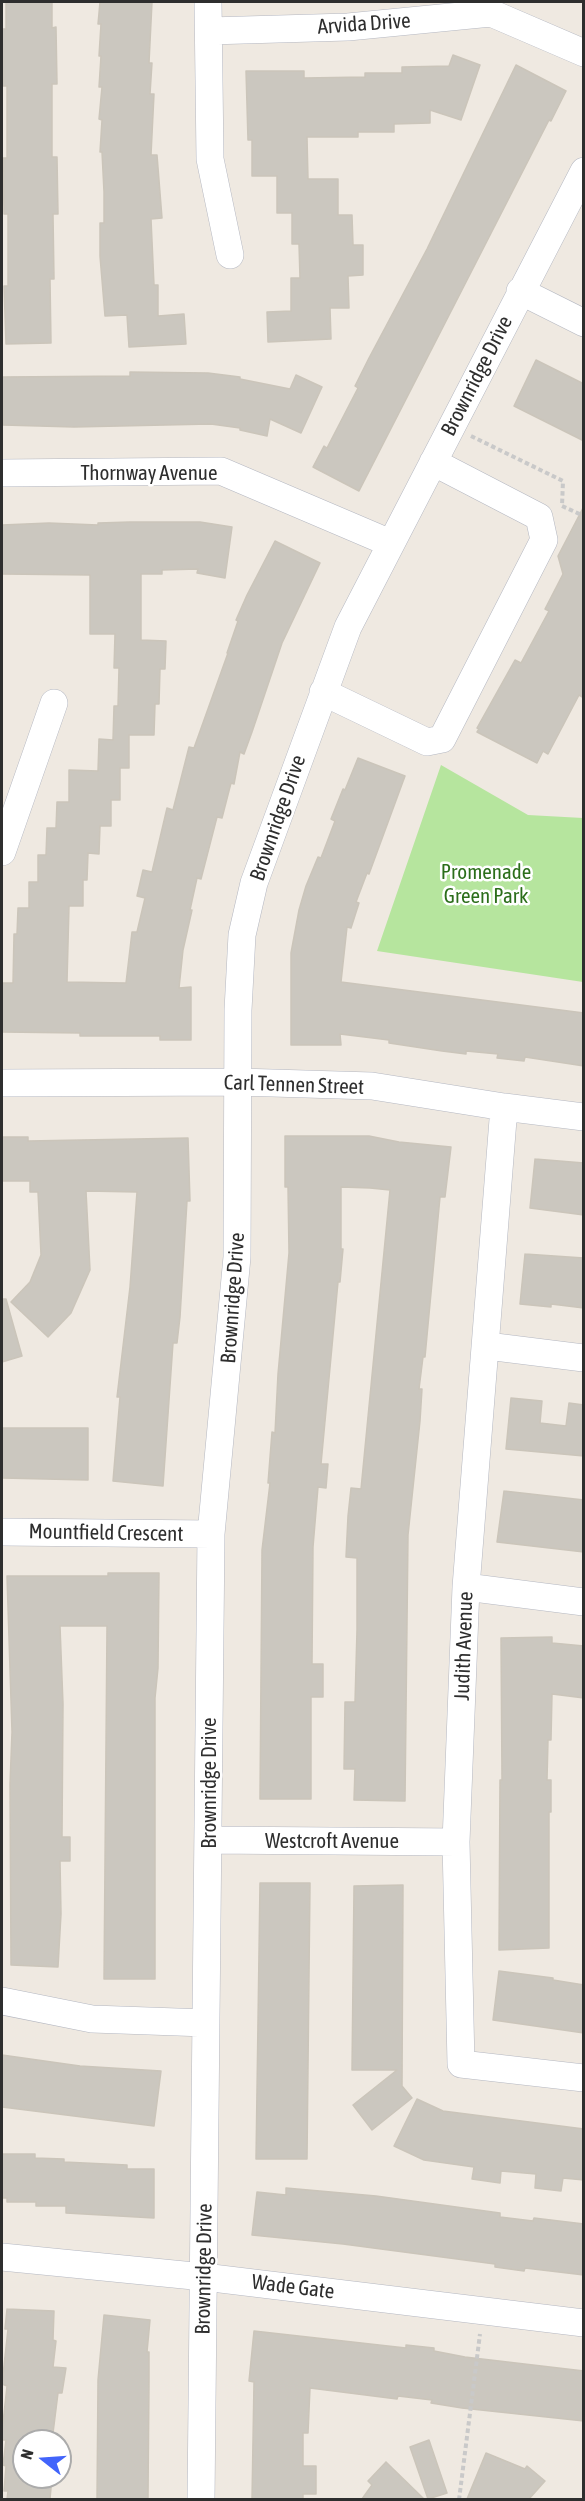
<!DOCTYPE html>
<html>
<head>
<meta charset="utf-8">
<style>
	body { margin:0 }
	#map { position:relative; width:585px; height:2501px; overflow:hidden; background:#efe9e1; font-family:"Asap Condensed",sans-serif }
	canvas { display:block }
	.frame { position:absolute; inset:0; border:3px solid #2e2e2e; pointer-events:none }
	.north { position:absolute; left:12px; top:2429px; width:60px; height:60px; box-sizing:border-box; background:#fff; border:2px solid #ababab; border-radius:50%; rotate:287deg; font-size:16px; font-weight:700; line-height:24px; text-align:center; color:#2e2e2e }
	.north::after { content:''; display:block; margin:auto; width:21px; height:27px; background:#4264fb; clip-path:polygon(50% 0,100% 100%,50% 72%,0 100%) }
</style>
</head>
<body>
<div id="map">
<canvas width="585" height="2501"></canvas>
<div class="frame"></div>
<div class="north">N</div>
</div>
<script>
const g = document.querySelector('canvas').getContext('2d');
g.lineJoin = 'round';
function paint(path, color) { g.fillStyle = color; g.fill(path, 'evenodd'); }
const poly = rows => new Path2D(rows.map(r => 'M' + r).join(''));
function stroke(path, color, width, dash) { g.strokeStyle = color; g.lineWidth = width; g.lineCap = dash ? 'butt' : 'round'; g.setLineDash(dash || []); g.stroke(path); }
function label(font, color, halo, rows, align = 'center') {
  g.font = font + ' "Asap Condensed",sans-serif'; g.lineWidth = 5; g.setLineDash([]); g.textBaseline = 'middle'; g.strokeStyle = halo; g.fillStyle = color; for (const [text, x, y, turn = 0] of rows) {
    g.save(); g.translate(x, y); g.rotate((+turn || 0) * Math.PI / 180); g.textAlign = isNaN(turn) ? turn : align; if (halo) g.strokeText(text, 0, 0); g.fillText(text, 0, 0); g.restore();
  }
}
const green = poly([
	[441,765,528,815,583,818,583,982,377,951]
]);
const building = poly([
	[6,2,52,2,52,28,56,27,57,84,52,84,52,157,57,157,58,214,53,214,54,279,50,279,51,343,6,344,4,286,8,286,8,214,4,214,3,158,7,158,7,86,3,86,2,29,6,29,6,2],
	[100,2,152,2,149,63,152,63,150,94,154,94,151,155,157,155,162,218,151,219,154,285,158,285,158,316,184,314,186,344,129,347,127,315,105,316,100,256,100,223,104,223,104,192,102,152,100,152,102,120,99,119,102,87,99,87,101,56,99,56,101,24,98,24,100,2],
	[453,55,480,65,461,120,430,110,430,123,394,124,394,132,358,132,358,137,307,137,308,179,338,179,338,215,352,215,353,245,363,245,363,275,348,276,349,308,330,308,331,339,268,342,267,312,291,311,291,278,300,278,299,244,292,244,292,213,277,213,277,176,252,176,252,140,248,140,246,71,304,71,304,78,365,77,365,73,402,73,402,67,449,66,453,55],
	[516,65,566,91,551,121,549,120,359,491,313,467,324,446,327,448,358,388,355,386,369,358,427,249,516,65],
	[536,360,584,384,584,441,514,406,536,360],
	[130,372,208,373,240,377,240,379,290,389,296,375,322,387,301,433,270,419,267,436,240,430,240,428,211,424,74,427,3,425,2,377,130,376,130,372],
	[584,506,584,698,579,695,548,754,543,751,537,763,477,732,479,729,477,728,515,660,521,663,549,611,545,609,563,574,558,556,584,506],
	[130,522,200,522,232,527,225,578,197,573,198,569,162,570,162,574,141,574,141,640,166,641,165,669,160,669,159,704,155,704,154,735,129,735,129,768,120,768,120,800,111,800,111,826,100,826,99,854,88,853,87,880,83,880,83,906,69,906,67,982,126,983,132,932,137,932,145,898,137,896,143,870,152,872,167,808,173,810,189,747,194,748,228,653,227,653,238,621,236,620,247,595,275,541,320,563,282,643,252,732,244,754,240,752,234,784,231,783,222,818,217,817,201,879,197,878,190,910,192,910,183,950,179,988,191,987,191,1040,160,1040,160,1036,80,1036,80,1033,2,1032,2,983,13,983,14,934,17,934,18,908,29,908,29,882,38,882,38,855,46,855,47,828,56,828,57,802,69,802,69,770,98,771,99,739,113,740,114,706,118,706,119,668,114,668,115,634,90,634,90,575,2,574,2,525,49,523,98,525,98,523,130,522],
	[358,758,405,776,369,874,367,873,356,902,359,903,351,928,347,927,341,982,584,1013,584,1066,525,1057,524,1061,497,1058,498,1054,466,1051,466,1054,442,1051,389,1043,389,1040,340,1034,341,1045,291,1045,291,953,299,910,306,886,318,857,321,858,335,821,331,819,343,789,345,790,358,758],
	[285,1136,369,1136,399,1142,451,1147,445,1197,440,1197,425,1357,423,1357,419,1389,422,1389,420,1421,408,1535,405,1801,354,1800,355,1769,344,1769,345,1702,355,1702,357,1630,357,1558,346,1557,348,1516,351,1488,361,1489,390,1190,370,1188,341,1187,341,1249,343,1249,340,1282,338,1282,321,1464,328,1464,326,1488,318,1487,313,1547,312,1664,323,1664,323,1697,311,1697,311,1799,260,1799,262,1550,270,1483,268,1483,272,1432,275,1433,278,1374,289,1253,288,1187,285,1187,285,1136],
	[2,1137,28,1137,28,1141,188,1138,190,1201,187,1201,180,1317,177,1343,173,1343,163,1486,113,1481,120,1397,117,1397,130,1287,137,1192,86,1191,90,1270,71,1313,48,1337,11,1302,30,1282,41,1255,38,1192,30,1192,30,1181,2,1181,2,1137],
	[535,1159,584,1163,584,1215,530,1208,535,1159],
	[525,1254,584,1258,584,1308,551,1304,551,1307,520,1304,525,1254],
	[2,1299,6,1299,22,1356,2,1362,2,1299],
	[511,1398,542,1401,540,1423,566,1426,569,1403,584,1405,584,1456,506,1449,511,1398],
	[2,1428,88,1428,88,1480,2,1478,2,1428],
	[504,1491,584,1500,584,1552,497,1542,504,1491],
	[108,1573,159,1573,158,1668,155,1698,155,1979,104,1979,107,1626,60,1626,63,1704,62,1837,70,1837,70,1861,60,1861,61,1914,58,1967,11,1965,10,1784,12,1732,7,1576,108,1576,108,1573],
	[552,1637,552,1643,584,1646,584,1698,552,1694,551,1740,548,1740,547,1780,551,1780,551,1812,549,1812,549,1948,499,1950,500,1780,502,1780,501,1638,552,1637],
	[260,1883,310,1883,307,2159,256,2159,260,1883],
	[403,1885,402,2086,412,2098,372,2130,353,2105,397,2070,352,2070,354,1886,403,1885],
	[499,1971,553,1978,553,1980,584,1985,584,2033,493,2020,499,1971],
	[2,2055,80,2066,161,2071,154,2126,2,2107,2,2055],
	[417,2099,443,2111,584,2129,584,2180,563,2178,561,2191,535,2188,536,2174,501,2171,500,2183,472,2179,474,2167,424,2160,394,2146,417,2099],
	[2,2154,35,2154,35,2158,64,2159,64,2162,127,2165,127,2169,154,2169,154,2218,66,2213,66,2206,36,2206,36,2202,7,2202,7,2198,2,2198,2,2154],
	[286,2188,376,2196,500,2213,500,2217,533,2221,534,2218,584,2224,584,2275,525,2268,524,2271,495,2267,495,2264,343,2244,252,2235,257,2192,286,2195,286,2188],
	[7,2309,54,2311,53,2340,56,2341,53,2367,66,2368,62,2393,58,2393,52,2441,24,2441,24,2477,52,2477,50,2499,7,2499,8,2491,4,2491,6,2466,3,2465,6,2440,2,2440,2,2432,7,2386,2,2384,8,2329,5,2329,7,2309],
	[104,2315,150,2320,147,2352,149,2352,149,2381,148,2499,97,2499,98,2380,104,2315],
	[254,2331,406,2348,406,2345,434,2348,434,2351,465,2357,584,2371,584,2421,462,2408,431,2403,432,2400,398,2396,397,2399,310,2388,308,2433,303,2433,303,2466,316,2466,316,2494,303,2494,303,2499,252,2499,254,2382,249,2381,254,2331],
	[429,2440,447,2493,428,2499,410,2447,429,2440],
	[486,2453,525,2469,527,2466,545,2481,529,2499,467,2499,486,2453],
	[386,2462,424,2499,362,2499,372,2485,368,2481,386,2462]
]);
const path = poly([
	[471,436,563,481,562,506,584,516],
	[459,2500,480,2334]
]);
const minor = poly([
	[208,2,210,159,230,255],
	[209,31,348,27,491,13,584,53],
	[520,291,584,323],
	[2,473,221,471,390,543],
	[323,692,427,742,442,739,544,540,539,517,433,462],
	[2,852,54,703],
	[2,1083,239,1082,372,1086,504,1107,584,1117],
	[504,1107,466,1587,456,1842,461,2064,584,2078],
	[487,1346,584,1358],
	[2,1532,211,1534],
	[466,1587,584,1602],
	[209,1840,456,1842],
	[2,2001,92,2019,206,2023],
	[2,2257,204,2277,584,2323],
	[201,2500,211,1534,237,1257,238,1010,242,935,254,883,348,627,584,171]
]);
const streetNames = [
	["Arvida Drive",364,24,-4],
	["Brownridge Drive",477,376,-63],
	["Thornway Avenue",149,473],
	["Brownridge Drive",278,818,-71],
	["Carl Tennen Street",294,1085,2],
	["Brownridge Drive",233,1298,-86],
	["Mountfield Crescent",106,1533,1],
	["Judith Avenue",464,1646,-88],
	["Brownridge Drive",209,1783,-90],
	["Westcroft Avenue",332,1841],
	["Brownridge Drive",204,2269,-89],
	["Wade Gate",293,2287,7]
];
const parkNames = [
	["Promenade",486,872],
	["Green Park",486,896]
];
paint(green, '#b6e59e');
paint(building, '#cbc7bf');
stroke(building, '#cbc5ba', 1.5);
stroke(minor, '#b4b7c1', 28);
stroke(path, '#c9c9c9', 4, [4.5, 3]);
stroke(minor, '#fff', 27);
label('21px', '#2e2e2e', '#fff', streetNames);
label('21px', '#2c6e1b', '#fff', parkNames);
</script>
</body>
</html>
